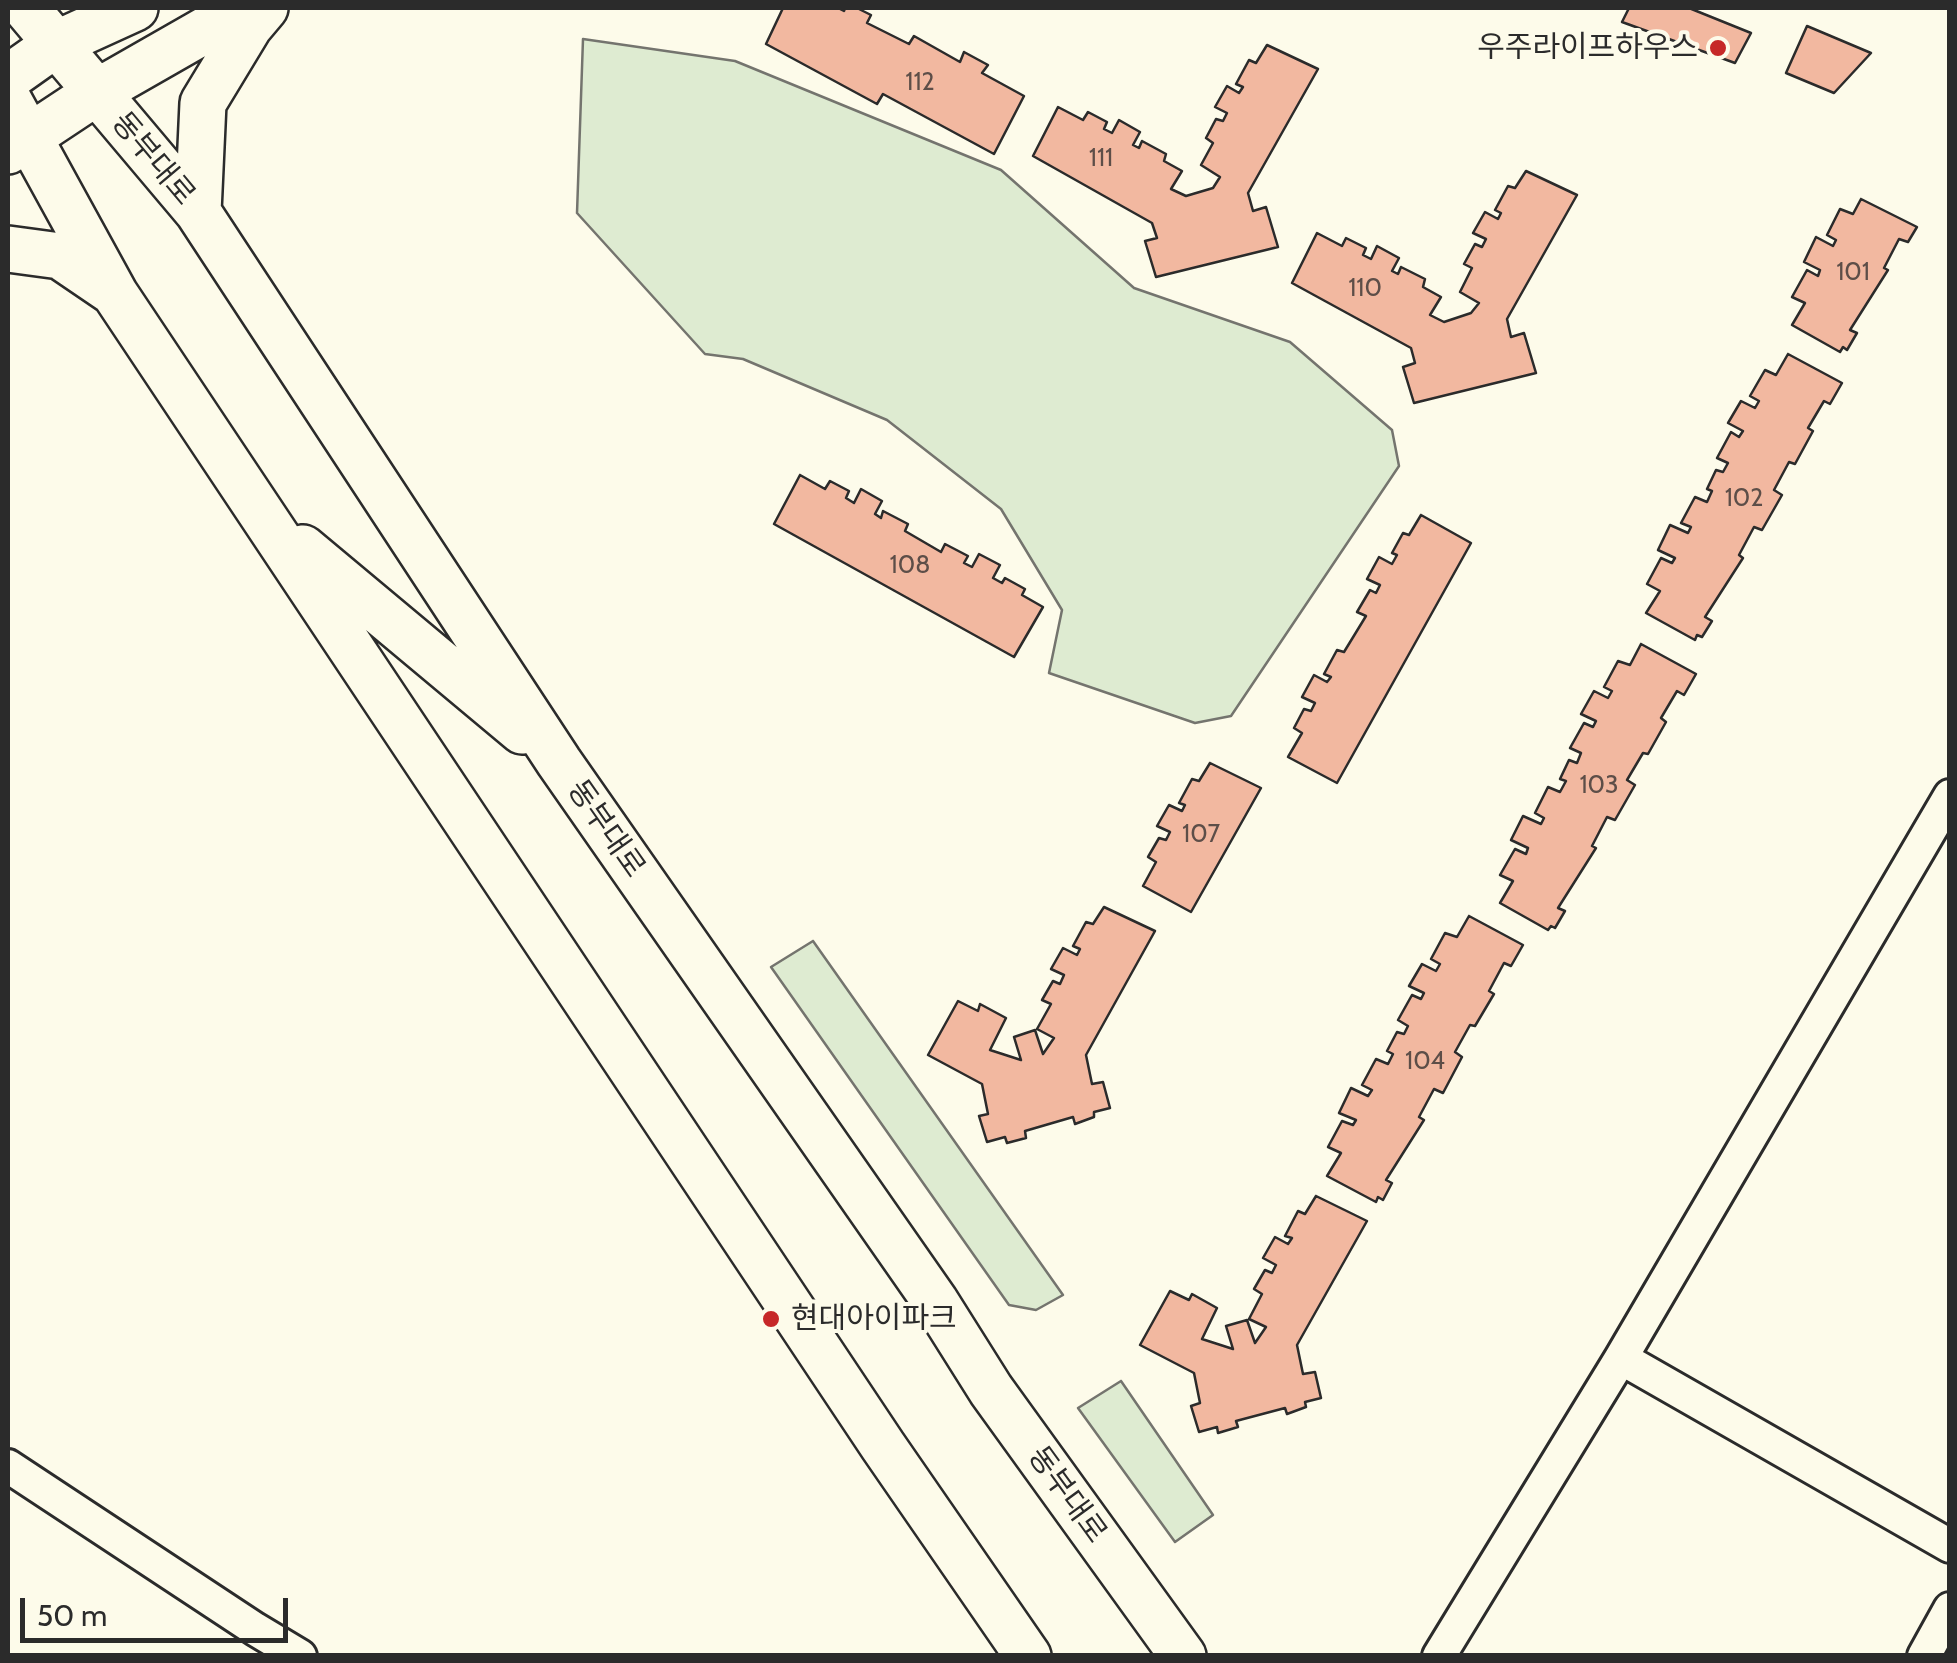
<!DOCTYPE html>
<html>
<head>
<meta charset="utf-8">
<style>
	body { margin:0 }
	#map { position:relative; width:1957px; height:1663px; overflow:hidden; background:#fdfbea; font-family:Cabin,sans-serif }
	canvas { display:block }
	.frame { position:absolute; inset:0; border:10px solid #2b2b2b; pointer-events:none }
	.scale { position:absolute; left:20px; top:1598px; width:268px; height:45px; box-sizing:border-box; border:5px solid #2b2b2b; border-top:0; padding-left:12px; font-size:30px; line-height:35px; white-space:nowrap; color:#2b2b2b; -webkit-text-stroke:8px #fdfbea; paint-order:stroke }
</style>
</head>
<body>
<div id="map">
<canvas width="1957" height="1663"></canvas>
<div class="frame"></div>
<div class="scale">50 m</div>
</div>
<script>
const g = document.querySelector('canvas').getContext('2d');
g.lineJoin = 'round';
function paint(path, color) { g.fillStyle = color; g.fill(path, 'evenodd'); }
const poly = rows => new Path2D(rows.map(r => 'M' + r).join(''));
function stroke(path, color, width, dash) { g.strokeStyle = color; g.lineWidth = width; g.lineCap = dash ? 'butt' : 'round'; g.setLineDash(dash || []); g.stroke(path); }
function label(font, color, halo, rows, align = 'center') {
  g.font = font + ' Cabin,"Noto Sans KR",sans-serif'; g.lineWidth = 8; g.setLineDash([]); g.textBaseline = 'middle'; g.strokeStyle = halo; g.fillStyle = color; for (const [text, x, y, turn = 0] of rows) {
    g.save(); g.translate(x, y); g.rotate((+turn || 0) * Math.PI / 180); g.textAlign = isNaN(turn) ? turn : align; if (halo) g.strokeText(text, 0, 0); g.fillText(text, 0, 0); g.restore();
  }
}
const green = poly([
	[583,39,735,61,1001,170,1134,288,1290,342,1392,430,1399,466,1231,716,1195,723,1049,673,1062,610,1001,509,887,420,743,359,705,354,577,213,583,39],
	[813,941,1063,1295,1036,1310,1009,1305,771,967,813,941],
	[1121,1381,1213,1515,1175,1542,1078,1408,1121,1381]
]);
const building = poly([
	[783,8,838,8,844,11,845,8,857,8,871,15,867,23,909,44,914,36,960,62,964,52,988,65,982,73,1024,96,994,154,883,94,877,104,766,44,783,8],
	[1629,8,1689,8,1751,33,1735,63,1622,22,1629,8],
	[1807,26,1871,53,1834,93,1786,73,1807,26],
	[1267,45,1318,69,1248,193,1253,211,1266,207,1278,247,1156,277,1145,241,1157,238,1152,223,1033,156,1058,107,1083,120,1088,112,1107,122,1104,129,1112,133,1119,120,1140,132,1133,145,1139,148,1142,141,1166,154,1164,161,1182,171,1171,189,1186,196,1213,188,1220,177,1201,165,1213,143,1206,138,1216,119,1223,121,1227,113,1215,107,1227,86,1239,93,1243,87,1236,84,1249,60,1256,63,1267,45],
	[1526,171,1577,195,1507,319,1511,337,1524,333,1536,373,1414,403,1403,367,1415,363,1411,348,1292,283,1317,233,1342,246,1346,238,1366,248,1363,255,1371,259,1377,246,1399,258,1392,271,1398,274,1401,267,1425,279,1423,287,1441,297,1430,315,1444,322,1471,313,1479,303,1460,292,1472,268,1464,264,1475,244,1482,247,1486,239,1473,233,1485,212,1498,219,1501,213,1495,210,1508,186,1515,188,1526,171],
	[1861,199,1917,227,1908,242,1899,239,1884,268,1888,270,1850,330,1857,333,1847,350,1843,347,1840,352,1792,325,1805,303,1792,297,1807,270,1818,276,1820,270,1804,262,1816,237,1833,246,1836,240,1827,235,1840,209,1853,214,1861,199],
	[1788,354,1842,383,1830,404,1824,401,1808,428,1813,431,1795,464,1789,462,1774,490,1782,495,1762,530,1754,527,1739,555,1743,558,1705,617,1712,621,1702,637,1697,635,1695,640,1646,613,1660,591,1647,584,1661,558,1672,563,1675,558,1658,550,1670,525,1688,533,1691,527,1681,523,1695,497,1707,502,1712,491,1707,489,1716,470,1723,472,1728,463,1717,458,1731,432,1739,437,1743,431,1728,423,1741,401,1755,408,1759,401,1750,396,1765,370,1776,375,1788,354],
	[800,475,825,489,830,481,849,491,846,498,854,503,861,489,882,501,875,514,881,518,883,511,908,524,905,531,941,552,945,544,968,556,964,563,972,567,979,554,1000,565,993,578,1002,583,1005,578,1025,589,1022,595,1043,607,1014,657,774,524,800,475],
	[1421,515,1471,543,1337,783,1288,757,1302,733,1294,728,1304,709,1311,711,1315,703,1302,697,1314,675,1327,682,1331,677,1324,674,1337,650,1344,652,1366,616,1357,612,1370,590,1376,593,1380,585,1367,579,1379,557,1392,564,1397,555,1392,553,1403,533,1409,535,1421,515],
	[1641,644,1696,674,1684,695,1677,691,1661,718,1666,722,1648,754,1643,753,1627,780,1635,785,1615,820,1607,817,1592,846,1596,848,1558,908,1565,911,1555,928,1551,926,1548,930,1500,903,1513,881,1500,875,1515,849,1526,854,1528,848,1511,840,1523,816,1541,824,1544,818,1535,813,1548,787,1560,792,1566,781,1560,779,1569,760,1577,763,1581,753,1570,748,1584,723,1593,727,1596,721,1581,714,1594,691,1608,698,1612,691,1604,687,1618,661,1630,665,1641,644],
	[1210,763,1261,788,1191,912,1143,886,1156,862,1148,857,1159,838,1166,840,1170,832,1157,826,1169,805,1182,811,1185,805,1179,803,1192,779,1199,781,1210,763],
	[1104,907,1155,931,1086,1055,1092,1084,1103,1082,1110,1108,1094,1112,1094,1117,1075,1124,1073,1117,1025,1131,1026,1138,1007,1143,1005,1137,987,1142,979,1116,988,1114,982,1084,928,1055,958,1001,978,1011,980,1004,1006,1018,990,1050,1021,1060,1014,1037,1035,1030,1043,1054,1054,1038,1037,1029,1051,1004,1042,1000,1053,981,1060,984,1064,975,1051,969,1063,948,1077,955,1080,949,1073,946,1086,922,1093,924,1104,907],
	[1469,916,1523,945,1511,966,1504,963,1489,991,1494,994,1475,1026,1470,1025,1455,1052,1462,1057,1443,1093,1434,1089,1419,1117,1424,1120,1386,1180,1392,1183,1383,1200,1378,1197,1376,1202,1327,1176,1341,1153,1328,1147,1342,1121,1353,1125,1356,1120,1339,1113,1351,1088,1368,1096,1372,1090,1362,1085,1376,1059,1388,1064,1393,1054,1387,1051,1397,1032,1404,1034,1408,1026,1398,1020,1412,995,1421,999,1424,993,1409,986,1422,964,1436,971,1440,964,1431,959,1445,933,1457,937,1469,916],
	[1316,1196,1367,1221,1297,1345,1303,1374,1315,1372,1321,1398,1305,1402,1306,1407,1287,1414,1285,1408,1236,1421,1238,1427,1218,1433,1217,1427,1199,1432,1191,1406,1200,1403,1194,1373,1140,1345,1170,1291,1189,1300,1192,1294,1217,1308,1202,1339,1233,1349,1226,1326,1247,1320,1255,1343,1266,1327,1249,1319,1262,1294,1254,1289,1265,1270,1272,1273,1276,1265,1263,1258,1275,1237,1288,1244,1292,1238,1285,1236,1298,1211,1305,1214,1316,1196]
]);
const minor = poly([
	[1621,1358,1950,1546],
	[8,1466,255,1629,300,1656],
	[1439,1656,1621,1358,1950,796],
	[1924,1656,1950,1609]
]);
const secondary = poly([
	[26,8,198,212,559,762,935,1301,991,1390,1183,1656],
	[8,78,56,44,135,8],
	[8,99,115,294,883,1446,1028,1656],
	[8,151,97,92,244,8],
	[198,212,203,103,249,27,265,8],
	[8,249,60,256,110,290],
	[303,548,522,731]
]);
const markers = [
	[1718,48,10,"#c62828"],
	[771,1319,10,"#c62828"]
];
const numberNames = [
	["112",920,83],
	["111",1101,159],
	["101",1853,273],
	["110",1365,289],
	["102",1744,499],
	["108",910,566],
	["103",1599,786],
	["107",1201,835],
	["104",1425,1062]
];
const poiNames = [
	["우주라이프하우스",1698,48],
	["현대아이파크",791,1319,"left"]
];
const streetNames = [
	["동부대로",153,159,50],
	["동부대로",606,829,55],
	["동부대로",1067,1495,54]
];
paint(green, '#deebd1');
stroke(green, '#74746e', 2.5);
paint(building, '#f2b8a0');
stroke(building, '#2b2b2b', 2.5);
stroke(minor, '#2b2b2b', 38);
stroke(secondary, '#2b2b2b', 50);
stroke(minor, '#fdfbea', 32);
stroke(secondary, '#fdfbea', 45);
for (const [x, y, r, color] of markers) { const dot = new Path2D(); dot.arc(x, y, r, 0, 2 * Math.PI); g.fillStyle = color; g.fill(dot); stroke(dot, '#fdfbea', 4); }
label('25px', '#5d4e48', null, numberNames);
label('30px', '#2b2b2b', '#fdfbea', poiNames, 'right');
label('30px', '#2b2b2b', '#fdfbea', streetNames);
</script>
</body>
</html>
